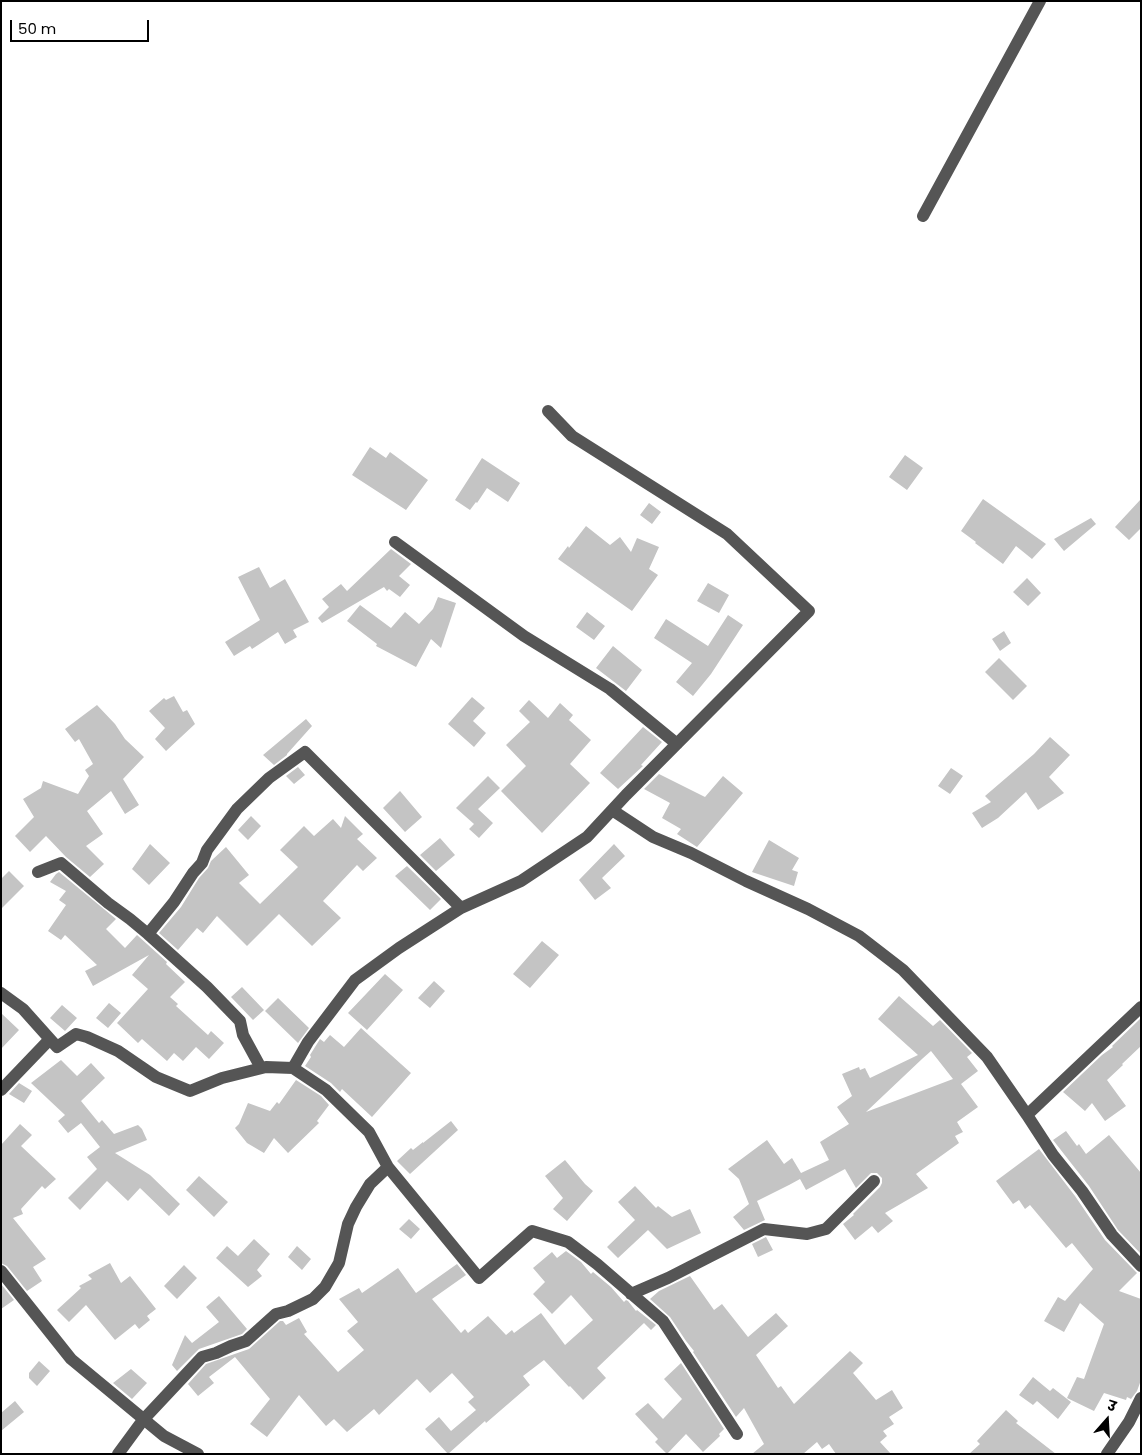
<!DOCTYPE html>
<html>
<head>
<meta charset="utf-8">
<style>
	body { margin:0 }
	#map { position:relative; width:1142px; height:1455px; overflow:hidden; background:#fff; font-family:Poppins,"Noto Sans Devanagari",sans-serif }
	canvas { display:block }
	.frame { position:absolute; inset:0; border:2px solid #000; pointer-events:none }
	.north { position:absolute; left:1082px; top:1395px; width:50px; height:50px; -webkit-text-stroke:4px #fff; paint-order:stroke; rotate:19deg; font-size:14px; font-weight:700; line-height:20px; text-align:center; color:#000 }
	.north::after { content:''; display:block; margin:auto; width:18px; height:22px; background:#000; clip-path:polygon(50% 0,100% 100%,50% 72%,0 100%) }
	.scale { position:absolute; left:10px; top:20px; width:139px; height:22px; box-sizing:border-box; border:2px solid #000; border-top:0; padding-left:6px; font-size:15px; line-height:18px; white-space:nowrap; color:#000; -webkit-text-stroke:4px #fff; paint-order:stroke }
</style>
</head>
<body>
<div id="map">
<canvas width="1142" height="1455"></canvas>
<div class="frame"></div>
<div class="north">उ</div>
<div class="scale">50 m</div>
</div>
<script>
const g = document.querySelector('canvas').getContext('2d');
g.lineJoin = 'round';
function paint(path, color) { g.fillStyle = color; g.fill(path, 'evenodd'); }
const poly = rows => new Path2D(rows.map(r => 'M' + r).join(''));
function stroke(path, color, width, dash) { g.strokeStyle = color; g.lineWidth = width; g.lineCap = dash ? 'butt' : 'round'; g.setLineDash(dash || []); g.stroke(path); }
const building = poly([
	[370,447,386,458,390,452,428,480,406,510,352,475],
	[905,455,923,468,907,490,889,477],
	[482,458,520,483,508,502,487,488,477,503,476,502,470,510,455,500],
	[983,499,1046,544,1032,559,1016,546,1003,564,975,543,976,542,961,531],
	[1141,499,1141,528,1129,540,1115,527],
	[649,503,661,512,652,524,640,515],
	[1091,518,1096,524,1064,551,1054,539],
	[586,526,610,545,620,537,631,552,637,538,659,547,649,569,658,575,632,611,558,559,568,546,569,548],
	[391,549,411,564,399,576,410,585,400,597,389,589,387,591,384,587,322,623,318,618,329,607,322,599,341,584,347,591],
	[259,567,270,588,285,579,309,622,293,630,297,637,285,644,278,632,252,649,250,646,234,656,225,642,260,620,238,577],
	[1027,578,1041,593,1028,606,1013,592],
	[708,583,729,595,719,613,697,601],
	[438,597,456,603,441,648,431,639,416,667,376,646,377,644,347,621,360,605,391,628,405,612,419,624,433,609],
	[587,612,605,626,594,640,576,627],
	[728,615,743,625,711,674,693,696,676,682,692,663,654,638,666,619,708,646],
	[1004,631,1011,643,1000,651,992,639],
	[613,646,642,670,626,691,596,668],
	[999,658,1027,686,1013,700,985,672],
	[174,696,183,712,187,710,195,724,166,751,155,739,165,728,149,711,164,698,166,700],
	[472,697,485,708,473,721,486,733,474,747,448,724],
	[529,700,548,718,560,703,573,715,569,720,591,740,570,764,590,783,542,833,501,791,526,766,506,745,530,722,519,711],
	[97,705,115,724,125,739,144,757,123,779,139,805,125,814,111,791,87,811,103,834,86,846,104,864,90,877,66,857,46,836,30,852,15,836,34,817,23,799,41,788,43,781,78,794,89,776,85,770,93,764,79,739,75,742,65,729],
	[306,719,312,726,287,754,287,755,274,765,263,755],
	[643,727,662,742,641,765,643,766,618,789,600,773],
	[1050,737,1070,755,1049,777,1064,793,1038,810,1026,792,998,818,982,828,972,813,991,802,985,796,1034,754],
	[298,767,305,775,294,784,286,776],
	[951,768,963,776,950,794,938,786],
	[659,774,705,797,723,776,743,793,697,847,677,834,681,829,662,818,670,803,644,789],
	[488,776,500,788,478,809,493,823,479,838,469,829,474,824,456,808],
	[400,791,422,817,405,832,383,808],
	[251,816,261,826,248,840,238,830],
	[345,816,363,834,357,839,377,858,363,871,357,865,323,901,341,918,312,946,279,914,247,946,217,916,203,933,197,928,178,950,159,933,181,907,199,878,208,868,211,861,226,847,249,875,239,883,260,904,298,867,280,850,304,826,314,836,333,819,341,828],
	[440,838,455,855,436,871,420,855],
	[769,840,799,858,792,870,798,872,794,886,752,872],
	[150,844,170,863,149,885,132,869],
	[614,844,625,856,602,878,611,888,595,900,579,880],
	[407,866,441,899,430,910,395,876],
	[9,871,24,886,1,909,1,879],
	[59,872,116,919,106,929,125,948,137,935,167,962,166,964,185,982,170,997,178,1004,176,1006,208,1035,211,1031,224,1043,209,1059,196,1047,183,1061,174,1053,167,1061,142,1039,138,1043,117,1023,148,989,132,975,149,955,93,986,85,971,97,965,65,935,61,940,48,931,66,905,59,900,66,891,50,882,56,874],
	[542,941,559,955,530,988,513,974],
	[385,974,403,990,367,1030,348,1013],
	[434,981,445,991,430,1008,418,998],
	[242,987,264,1010,253,1020,231,997],
	[899,996,933,1026,940,1020,972,1053,967,1057,978,1071,961,1084,978,1107,957,1122,963,1132,955,1136,959,1143,916,1174,928,1188,885,1213,893,1221,878,1233,872,1226,855,1240,843,1224,854,1215,853,1214,880,1187,882,1183,882,1178,877,1173,871,1173,856,1188,845,1169,806,1190,800,1179,789,1185,757,1201,765,1220,744,1230,733,1217,749,1204,739,1179,728,1169,767,1140,784,1164,792,1158,801,1173,829,1160,820,1142,849,1124,837,1107,852,1096,842,1074,859,1067,860,1070,865,1068,870,1078,918,1055,878,1019],
	[931,1051,953,1079,866,1112,922,1059],
	[278,998,309,1028,298,1043,265,1011],
	[109,1003,121,1013,108,1028,96,1018],
	[62,1005,77,1018,65,1031,50,1018],
	[1,1013,19,1030,1,1049],
	[1141,1018,1141,1046,1122,1064,1123,1065,1107,1080,1126,1106,1105,1121,1092,1103,1085,1111,1063,1092,1102,1055,1113,1047,1112,1046],
	[361,1028,411,1073,372,1117,342,1089,340,1092,331,1083,305,1066,311,1057,310,1055,320,1039,324,1042,330,1035,344,1047],
	[61,1060,77,1076,91,1063,105,1078,81,1101,99,1123,102,1120,114,1134,138,1125,142,1129,147,1140,115,1153,150,1175,180,1204,169,1216,140,1188,128,1201,107,1181,80,1210,68,1198,97,1169,87,1157,100,1147,81,1123,68,1133,58,1121,65,1115,31,1083],
	[296,1080,321,1096,329,1105,317,1121,319,1123,288,1153,274,1138,264,1153,247,1143,235,1128,239,1124,248,1103,270,1111,277,1102,279,1104],
	[19,1083,32,1091,24,1103,9,1094],
	[451,1121,458,1130,410,1174,397,1161,411,1148,413,1150,423,1142,423,1143],
	[20,1124,32,1135,21,1146,56,1179,45,1189,42,1186,21,1209,23,1214,13,1218,46,1259,33,1267,42,1281,27,1291,7,1266,1,1263,1,1145],
	[1066,1131,1077,1146,1079,1144,1086,1154,1109,1135,1141,1173,1141,1254,1118,1230,1089,1186,1053,1140],
	[1039,1149,1075,1196,1105,1240,1137,1273,1119,1291,1141,1299,1141,1380,1137,1391,1131,1399,1127,1397,1126,1400,1104,1393,1094,1411,1067,1398,1077,1377,1084,1379,1104,1324,1080,1303,1064,1332,1044,1321,1058,1297,1065,1301,1093,1269,1072,1243,1066,1248,1030,1205,1025,1209,1019,1200,1013,1204,996,1181],
	[565,1160,585,1184,593,1191,567,1221,553,1209,563,1198,545,1176],
	[199,1176,228,1202,214,1217,186,1190],
	[635,1186,656,1208,658,1206,672,1217,690,1209,701,1233,667,1249,648,1230,618,1258,607,1247,635,1220,618,1202],
	[409,1219,420,1229,411,1239,399,1229],
	[766,1237,773,1250,758,1257,752,1244],
	[254,1239,270,1254,257,1270,262,1276,248,1287,216,1258,227,1246,238,1256],
	[297,1246,311,1259,302,1270,288,1257],
	[566,1251,581,1262,591,1274,593,1272,611,1287,624,1302,626,1300,628,1301,636,1311,637,1310,656,1325,651,1330,644,1323,597,1368,606,1378,583,1400,570,1386,569,1387,544,1360,523,1376,530,1385,486,1423,485,1421,448,1454,425,1429,439,1417,451,1431,476,1410,468,1402,474,1397,452,1373,430,1393,417,1379,379,1415,374,1409,347,1432,334,1419,326,1426,299,1395,267,1437,250,1424,270,1399,235,1357,209,1377,214,1383,198,1396,188,1384,206,1364,249,1349,280,1321,283,1321,286,1325,299,1318,307,1332,304,1334,338,1372,364,1350,347,1331,358,1322,339,1299,359,1288,362,1293,398,1268,416,1293,457,1264,466,1275,432,1299,461,1333,465,1329,468,1333,488,1316,506,1335,512,1330,514,1333,541,1313,565,1345,593,1320,571,1295,552,1314,533,1294,545,1282,533,1268,552,1252,557,1258],
	[110,1263,121,1283,130,1276,156,1309,147,1316,150,1320,139,1329,135,1324,115,1340,86,1305,69,1322,57,1310,81,1288,79,1286,92,1279,88,1275],
	[184,1265,197,1278,177,1299,164,1286],
	[690,1276,714,1310,722,1304,748,1337,776,1313,788,1326,756,1355,778,1388,781,1386,794,1404,850,1351,863,1363,853,1373,876,1400,892,1390,903,1408,889,1417,894,1424,883,1431,887,1436,880,1442,891,1454,836,1454,829,1444,822,1449,817,1442,803,1454,752,1454,764,1444,744,1408,736,1417,693,1352,694,1351,686,1341,670,1317,650,1299,659,1291],
	[1,1284,14,1300,1,1309],
	[219,1296,247,1329,242,1334,199,1349,177,1371,172,1365,185,1335,192,1343,219,1322,206,1307],
	[39,1361,50,1371,37,1386,29,1378,29,1373],
	[681,1363,724,1429,719,1434,720,1436,703,1452,686,1434,667,1454,655,1442,658,1439,635,1414,648,1403,663,1419,682,1399,664,1379],
	[131,1369,147,1383,132,1399,113,1383],
	[1033,1377,1050,1391,1053,1388,1071,1402,1058,1419,1037,1401,1033,1405,1019,1395],
	[15,1401,24,1412,1,1431,1,1413],
	[1006,1410,1018,1421,1016,1423,1056,1454,969,1454,980,1444,977,1441]
]);
const minor = poly([
	[923,216,1040,1],
	[395,542,524,636,610,689,677,744],
	[612,810,653,837,691,853,746,881,808,909,859,936,903,970,987,1057,1027,1115,1053,1155,1082,1191,1112,1235,1141,1266],
	[38,872,61,863,108,903,130,919,148,934,207,987,240,1021,243,1035,261,1068],
	[148,934,174,902,193,873,202,863,207,850,237,809,269,778,305,752,461,908],
	[1,993,23,1009,57,1047,76,1034,87,1037,118,1051,156,1077,190,1091,222,1078,266,1067,293,1068,326,1090,369,1132,388,1167,479,1278,532,1231,568,1242,597,1264,663,1321,737,1434],
	[293,1068,308,1042,355,980,399,948,461,908,521,881,587,837,626,795,809,611,727,534,572,436,548,411],
	[1,1090,50,1039],
	[1027,1115,1141,1007],
	[1,1271,71,1359,164,1436,198,1454],
	[631,1294,668,1278,764,1229,807,1234,826,1229,874,1181],
	[118,1454,143,1420,202,1357,216,1353,231,1346,246,1341,276,1314,288,1311,313,1299,325,1287,339,1263,348,1224,356,1207,370,1184,388,1167],
	[1107,1454,1129,1422,1141,1398]
]);
paint(building, '#c4c4c4');
stroke(minor, '#555', 12);
</script>
</body>
</html>
